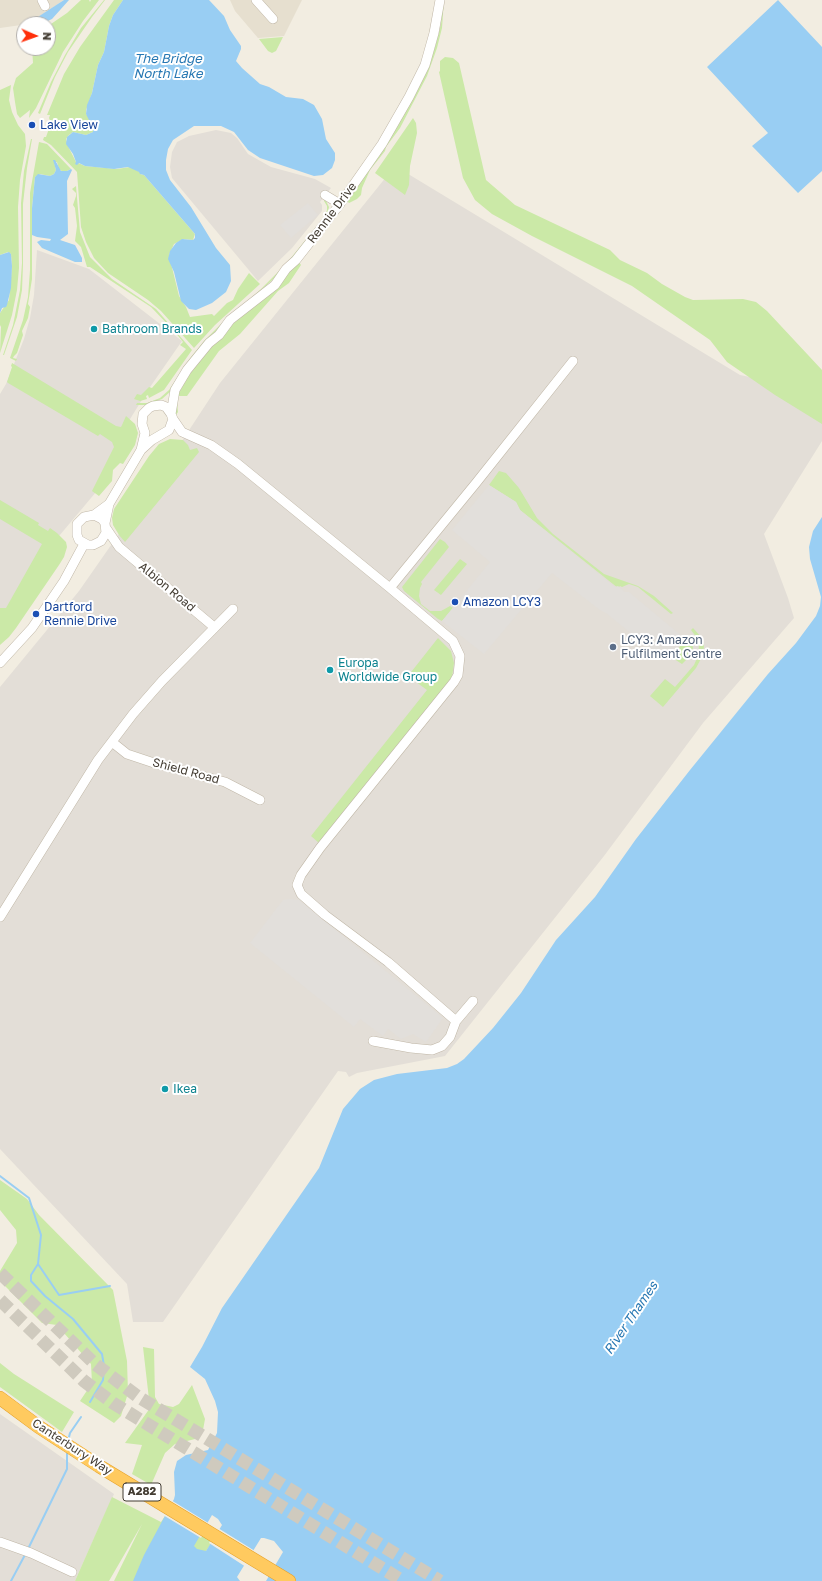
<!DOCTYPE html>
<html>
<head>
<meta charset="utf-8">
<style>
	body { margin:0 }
	#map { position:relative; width:822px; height:1581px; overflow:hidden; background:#f2ede1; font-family:"Golos Text",sans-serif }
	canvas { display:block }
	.north { position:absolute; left:16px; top:16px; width:40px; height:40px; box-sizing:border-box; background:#fff; border:1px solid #b4b1ad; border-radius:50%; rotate:92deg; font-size:11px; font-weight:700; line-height:16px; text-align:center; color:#433c32 }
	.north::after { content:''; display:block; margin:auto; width:14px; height:18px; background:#ff300b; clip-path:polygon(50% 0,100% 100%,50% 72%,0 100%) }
</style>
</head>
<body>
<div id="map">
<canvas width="822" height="1581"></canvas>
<div class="north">N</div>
</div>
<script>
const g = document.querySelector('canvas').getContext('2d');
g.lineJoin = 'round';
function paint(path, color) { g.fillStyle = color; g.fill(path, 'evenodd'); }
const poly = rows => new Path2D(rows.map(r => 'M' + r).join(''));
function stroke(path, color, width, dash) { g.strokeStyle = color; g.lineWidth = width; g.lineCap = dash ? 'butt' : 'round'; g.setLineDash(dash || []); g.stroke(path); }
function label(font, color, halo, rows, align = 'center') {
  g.font = font + ' "Golos Text",sans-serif'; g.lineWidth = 4; g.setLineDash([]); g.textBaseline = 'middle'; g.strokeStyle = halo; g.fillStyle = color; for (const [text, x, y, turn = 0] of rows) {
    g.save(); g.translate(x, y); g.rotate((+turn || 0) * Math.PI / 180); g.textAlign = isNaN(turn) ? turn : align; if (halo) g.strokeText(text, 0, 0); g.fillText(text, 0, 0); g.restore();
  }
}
const residential = poly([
	[0,0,64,0,28,24,0,28],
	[230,0,302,0,284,36,258,38,235,11]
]);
const industrial = poly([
	[216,130,231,133,237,138,248,154,271,167,315,179,331,188,320,202,322,205,322,211,292,248,258,281,172,178,170,167,172,152,177,142,189,136],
	[395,166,740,375,774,382,822,423,822,441,764,534,788,598,794,618,703,723,604,856,445,1056,357,1073,349,1077,346,1072,338,1071,163,1322,133,1322,127,1284,0,1149,0,687,79,591,153,485,220,383],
	[37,250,89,269,182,341,148,390,127,424,107,479,54,542,0,622,0,394,6,384,24,339,30,318,34,295],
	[0,1414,114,1494,75,1581,0,1581]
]);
const green = poly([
	[81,0,89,0,90,2,91,0,99,0,83,21,63,52,36,108,29,118,30,110,20,118,17,114,15,102,13,88,16,78,33,63,32,48,48,48,48,26,67,13],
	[104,0,105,0,92,17,68,52,55,77,40,114,38,113,51,82,65,55,81,28],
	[114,0,123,0,113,15,109,26,104,52,98,65,92,93,86,110,86,114,93,122,93,132,86,135,73,132,69,135,66,139,69,148,76,162,85,166,117,169,130,167,140,172,140,174,144,175,195,234,193,240,184,239,174,244,169,255,179,296,186,307,190,317,212,314,214,316,227,303,233,300,238,289,249,273,260,284,215,325,194,348,161,311,148,300,108,273,94,258,86,242,81,227,77,172,51,145,43,140,44,137,46,137,51,123,49,118,50,115,47,115,64,74,80,47],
	[443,0,444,0,442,28,437,48,427,76,400,128,386,147,385,151,370,170,362,188,361,195,357,199,349,203,347,201,429,64,435,47,441,24],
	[283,37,276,51,272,53,268,51,259,39],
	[445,57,453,58,459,63,486,180,515,205,610,250,620,260,647,273,662,284,685,297,693,300,743,299,756,302,767,311,822,370,822,424,775,395,727,362,710,340,632,286,532,236,492,214,475,200,463,178,439,72,440,71,440,61],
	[11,85,9,100,12,112,18,125,25,134,26,146,20,180,18,207,19,268,17,290,12,315,0,353,1,327,0,325,0,313,9,300,12,266,11,254,8,252,0,255,0,90],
	[413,118,416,123,417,133,410,166,409,185,405,195,375,173],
	[31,139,32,139,27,168,23,204,23,265,22,290,17,317,4,355,3,355,13,325,20,290,22,263,21,203,24,171],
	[39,142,47,144,71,169,67,171,63,172,59,169,57,162,54,162,56,170,54,174,50,176,40,174,35,177,32,208,32,279,28,304,30,307,28,318,22,331,23,335,17,353,14,356,13,358,17,359,16,361,10,358,23,320,28,297,30,270,30,193],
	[76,186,80,232,90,257,112,279,156,309,192,350,164,390,149,398,148,395,146,396,147,399,140,401,134,399,137,394,141,395,149,387,152,388,186,349,180,345,183,342,175,332,151,307,90,267,87,267,81,247,75,241,77,226,75,208,73,205,76,196,76,193,72,189],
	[325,199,329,207,327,216,280,273,213,334,171,391,162,399,147,405,136,405,137,403,147,403,160,398,169,390,191,357,204,341,222,323,260,290,286,264,325,216,327,210,327,206,324,201],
	[299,262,301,265,289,283,278,291,240,334,219,351,187,396,179,396,177,402,178,412,176,415,175,411,177,396,187,378,202,357,229,327,271,291],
	[12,363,116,426,121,427,122,425,126,416,135,424,138,433,135,445,123,464,120,463,113,470,112,481,99,496,92,491,114,447,112,442,100,434,98,436,8,383,7,382,12,367,11,366],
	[170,439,183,440,188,445,190,450,197,448,199,452,125,542,119,535,113,525,112,518,114,509,149,456,159,444],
	[499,471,506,473,519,488,537,518,553,534,604,574,638,586,654,596,673,613,671,614,638,587,629,584,622,587,620,586,618,588,520,510,516,502,489,485],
	[0,500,39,523,38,525,48,531,50,528,57,533,66,542,67,547,64,557,59,565,16,628,9,637,0,645,0,608,6,608,42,544,0,519],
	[440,539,445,542,449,547,421,582,422,584,420,588,419,596,421,604,430,611,441,611,450,606,453,608,442,621,438,619,404,591,402,587],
	[460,559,467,564,441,595,434,590],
	[693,628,702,638,704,646,703,655,696,668,663,707,650,696,665,679,675,687,694,665,698,656,699,645,697,638,691,630],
	[688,635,691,639,693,648,692,654,682,664,671,657,675,651,676,652],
	[438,638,451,651,454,663,452,678,319,843,311,836,427,690,408,676],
	[0,1180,27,1199,39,1215,113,1290,127,1361,128,1393,121,1416,114,1423,80,1401,92,1383,91,1364,57,1325,42,1323,0,1281,0,1271,17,1243,16,1230,0,1210],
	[143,1347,154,1349,155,1397,159,1404,173,1407,179,1404,192,1385,205,1419,203,1430,195,1439,175,1444,165,1453,151,1485,132,1474,142,1445,125,1443,150,1408],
	[0,1363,14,1374,74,1412,62,1432,0,1387],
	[112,1497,161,1522,167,1513,213,1541,204,1554,167,1581,114,1581,142,1524,109,1581,75,1581]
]);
const parking = poly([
	[308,203,318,215,291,238,280,225],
	[489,485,516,502,520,510,615,587,618,586,625,592,629,592,683,637,667,659,664,660,606,613,600,610,552,573,484,654,442,621,490,562,452,530],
	[290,899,299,900,443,1018,426,1042,413,1034,401,1039,388,1029,383,1036,360,1019,354,1027,250,943,283,900]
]);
const water = poly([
	[64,0,69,0,52,19,41,24,27,24],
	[123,0,209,0,224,16,230,30,241,46,241,49,236,61,242,68,260,84,269,87,286,97,303,99,314,105,322,119,326,139,335,153,335,160,332,168,323,175,314,176,260,158,248,150,234,132,221,126,194,126,173,140,168,149,166,160,166,170,170,180,191,207,216,248,230,265,231,281,226,292,212,303,196,310,189,309,181,301,174,272,168,259,170,251,176,243,182,239,193,240,195,238,195,234,144,175,140,174,139,172,128,167,114,169,85,166,79,163,77,165,75,164,76,162,73,154,66,144,67,137,73,132,86,135,93,132,93,122,89,120,86,114,87,105,92,93,98,65,104,52,109,26,113,15],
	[778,0,822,47,822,171,798,193,752,146,768,133,707,67],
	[53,160,55,160,61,171,67,171,71,169,72,170,67,181,68,234,60,240,75,245,82,258,82,262,75,262,42,248,37,242,41,240,50,241,51,239,37,237,32,235,32,208,35,177,38,174,50,176,54,174,56,170],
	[9,252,11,254,12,266,11,288,7,305,6,307,2,308,0,313,0,255],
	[822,517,822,1581,266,1581,283,1552,274,1541,264,1538,261,1538,237,1577,240,1581,133,1581,144,1555,174,1499,175,1495,174,1472,177,1461,186,1455,208,1450,217,1433,218,1412,215,1401,205,1379,190,1367,202,1347,222,1308,319,1168,343,1109,360,1089,374,1080,397,1074,447,1068,457,1064,464,1059,493,1028,521,993,556,940,595,897,636,839,690,770,768,674,796,643,816,616,820,606,821,597,810,559,809,547,813,531],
	[212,1515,218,1519,222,1525,206,1551,197,1549,194,1546]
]);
const pier = poly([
	[171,1500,210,1524,201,1538,163,1515],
	[218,1528,255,1551,246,1567,209,1543]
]);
const stream = poly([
	[0,1176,29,1198,41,1235,38,1264,31,1275,31,1281,45,1296,73,1319,102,1354,104,1366,103,1380,90,1402],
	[38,1264,59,1295,110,1286],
	[68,1441,70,1433,81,1417],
	[28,1549,67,1469,67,1451],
	[11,1581,26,1553]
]);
const highwayTunnel = poly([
	[0,1273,95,1364,137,1396,440,1581],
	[0,1300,84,1381,113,1403,403,1581]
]);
const minor = poly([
	[42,0,45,6],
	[256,0,273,19],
	[325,195,340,204],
	[171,414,175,390,187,370,209,343,219,335,230,320,275,285,286,269,296,260,340,204,382,144,409,97,425,65,434,33,440,0],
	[173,419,182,432,211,445,238,464,390,588,453,641,460,656,458,675,454,682,320,848,301,875,297,885,301,894,325,915,388,962,456,1021,450,1037,442,1046,432,1050,411,1048,373,1041],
	[94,515,109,504,141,450,152,440,169,430,173,419,171,414,166,407,161,405,153,406,149,408,143,414,142,424,145,433,141,450],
	[105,523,102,519,94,515,84,517,77,524,77,535,79,540,88,545,93,545,101,541,106,533,105,523,109,504],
	[106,528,119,547,214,627],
	[390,588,476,483,573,361],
	[0,663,32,628,64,581,84,544],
	[112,742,127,754,154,763,225,782,260,800],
	[0,917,98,760,133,714,162,681,233,609],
	[456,1021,473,1001],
	[0,1542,31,1553,72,1572]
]);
const highway = poly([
	[0,1398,39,1427,99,1466,289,1581]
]);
const markers = [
	[32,125,4,"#1a4fb4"],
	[94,329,4,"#0f9aa8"],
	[455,602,4,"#1a4fb4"],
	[36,614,4,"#1a4fb4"],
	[613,647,4,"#5c6f8a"],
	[330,670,4,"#0f9aa8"],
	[165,1089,4,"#0f9aa8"]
];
const shields = [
	[142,1492,38]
];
const shieldNames = [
	["A282",142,1492]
];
const transitNames = [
	["Lake View",40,125],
	["Amazon LCY3",463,602],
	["Dartford",44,607],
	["Rennie Drive",44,621]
];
const streetNames = [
	["Rennie Drive",332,213,-53],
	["Albion Road",167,587,40],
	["Shield Road",186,771,15],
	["Canterbury Way",72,1447,33]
];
const cultureNames = [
	["Bathroom Brands",102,329],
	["Europa",338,663],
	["Worldwide Group",338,677],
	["Ikea",173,1089]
];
const serviceNames = [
	["LCY3: Amazon",621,640],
	["Fulfilment Centre",621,654]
];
const waterNames = [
	["The Bridge",168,59],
	["North Lake",168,74],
	["River Thames",631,1318,-56]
];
paint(residential, '#e6dfcf');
paint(industrial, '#e3ded7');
paint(green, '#cbe9a7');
paint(parking, '#e2dfdb');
paint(water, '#99cef3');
paint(pier, '#f2ede1');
stroke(stream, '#99cef3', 2);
stroke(highwayTunnel, '#cfcabe', 13, [13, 6]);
stroke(minor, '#c0b7a7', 10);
stroke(highway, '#e5a028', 14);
stroke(minor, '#fff', 9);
stroke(highway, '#ffca5f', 13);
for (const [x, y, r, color] of markers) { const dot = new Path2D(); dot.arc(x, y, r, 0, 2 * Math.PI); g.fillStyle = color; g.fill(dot); stroke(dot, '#fff', 1.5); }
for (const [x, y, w] of shields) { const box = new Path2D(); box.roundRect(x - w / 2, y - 9, w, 18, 3); g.fillStyle = '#fff'; g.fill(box); stroke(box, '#433c32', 1); }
label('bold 11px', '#433c32', null, shieldNames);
label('12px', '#164399', '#fff', transitNames, 'left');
label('12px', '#433c32', '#fff', streetNames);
label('12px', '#0d838f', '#fff', cultureNames, 'left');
label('12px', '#4e5e75', '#fff', serviceNames, 'left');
label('italic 13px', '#2778b3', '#fff', waterNames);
</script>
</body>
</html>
